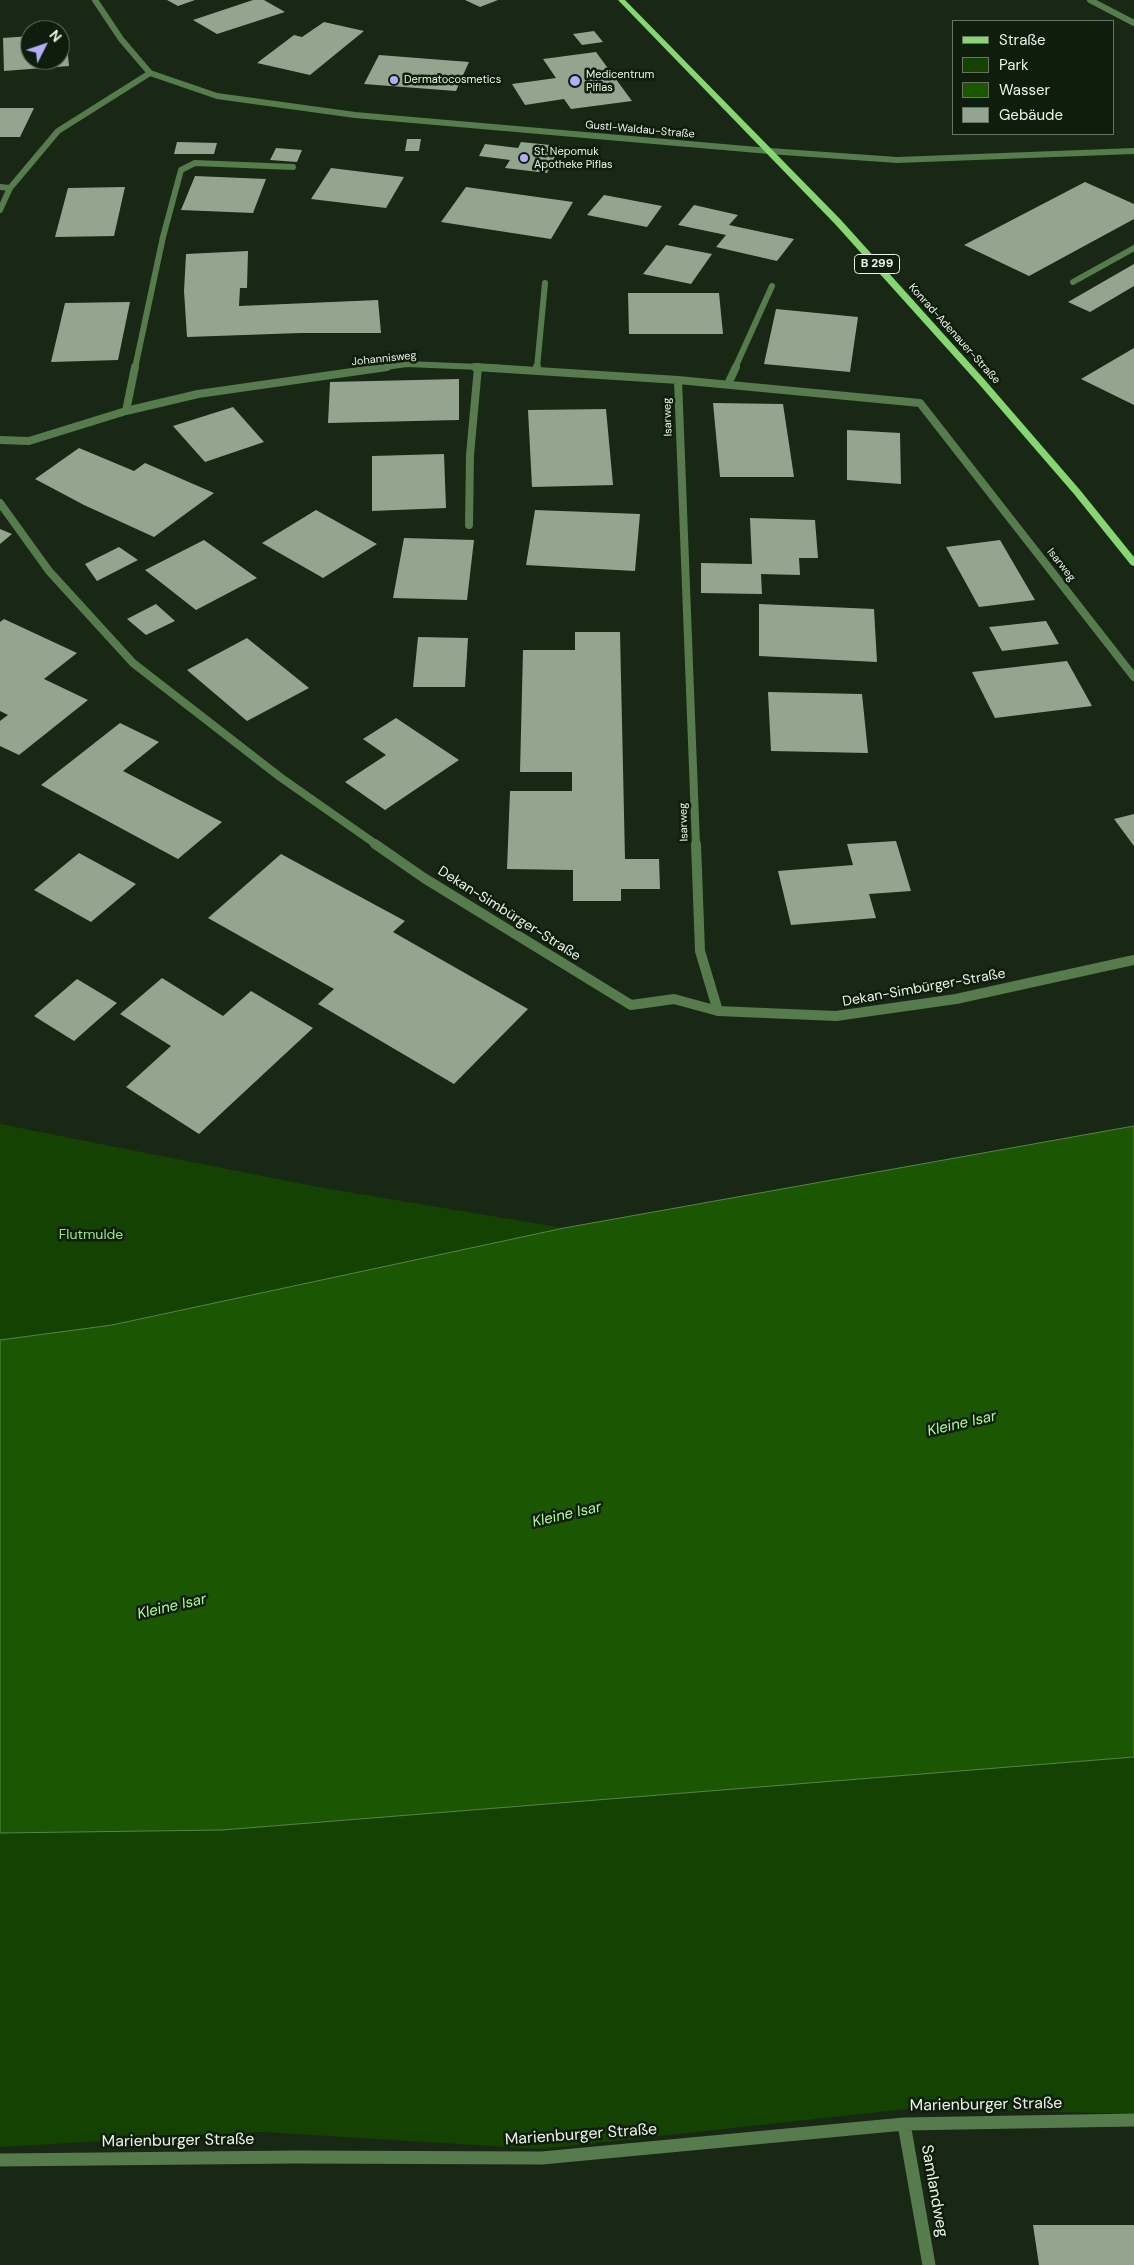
<!DOCTYPE html>
<html>
<head>
<meta charset="utf-8">
<style>
	body { margin:0 }
	#map { position:relative; width:1134px; height:2265px; overflow:hidden; background:#192715; font-family:"DM Sans",sans-serif }
	canvas { display:block }
	.legend { position:absolute; left:952px; top:20px; width:162px; height:115px; box-sizing:border-box; background:#0f1d0c; border:1px solid #677364; margin:0; padding:6px 9px; list-style:none; font-size:15px; color:#ebf4e8 }
	.legend li { display:flex; align-items:center; gap:10px; height:25px }
	.legend b { width:25px; border:1px solid #677364 }
	.north { position:absolute; left:20px; top:20px; width:50px; height:50px; box-sizing:border-box; background:#0f1d0c; border:1px solid #677364; border-radius:50%; rotate:49deg; font-size:14px; font-weight:700; line-height:20px; text-align:center; color:#ebf4e8 }
	.north::after { content:''; display:block; margin:auto; width:18px; height:22px; background:#b5acf8; clip-path:polygon(50% 0,100% 100%,50% 72%,0 100%) }
</style>
</head>
<body>
<div id="map">
<canvas width="1134" height="2265"></canvas>
<ul class="legend">
<li><b style="height:6px;background:#87d671"></b>Straße</li>
<li><b style="height:14px;background:#134202"></b>Park</li>
<li><b style="height:14px;background:#1b5602"></b>Wasser</li>
<li><b style="height:14px;background:#94a58f"></b>Gebäude</li>
</ul>
<div class="north">N</div>
</div>
<script>
const g = document.querySelector('canvas').getContext('2d');
g.lineJoin = 'round';
function paint(path, color) { g.fillStyle = color; g.fill(path, 'evenodd'); }
const poly = rows => new Path2D(rows.map(r => 'M' + r).join(''));
function stroke(path, color, width, dash) { g.strokeStyle = color; g.lineWidth = width; g.lineCap = dash ? 'butt' : 'round'; g.setLineDash(dash || []); g.stroke(path); }
function label(font, color, halo, rows, align = 'center') {
  g.font = font + ' "DM Sans",sans-serif'; g.lineWidth = 5; g.setLineDash([]); g.textBaseline = 'middle'; g.strokeStyle = halo; g.fillStyle = color; for (const [text, x, y, turn = 0] of rows) {
    g.save(); g.translate(x, y); g.rotate((+turn || 0) * Math.PI / 180); g.textAlign = isNaN(turn) ? turn : align; if (halo) g.strokeText(text, 0, 0); g.fillText(text, 0, 0); g.restore();
  }
}
const green = poly([
	[0,1124,318,1187,564,1228,112,1325,0,1340],
	[1134,1757,1134,2114,916,2108,541,2149,262,2132,0,2147,0,1833,222,1830]
]);
const water = poly([
	[1134,1126,1134,1757,222,1830,0,1833,0,1340,112,1325,564,1228,1134,1126]
]);
const building = poly([
	[167,0,195,0,178,6],
	[253,0,264,0,285,12,217,34,193,20],
	[465,0,498,0,480,7],
	[324,22,364,31,310,75,257,63,294,35,302,37],
	[594,31,603,42,582,45,573,34],
	[60,33,66,33,69,66,4,71,3,38,30,36,30,60,60,60],
	[596,52,632,101,571,109,564,99,525,105,512,84,556,78,543,59],
	[379,55,469,62,456,91,364,84],
	[0,108,34,108,20,137,0,137],
	[407,139,421,139,419,151,405,151],
	[177,142,217,143,214,154,174,154],
	[521,142,560,146,547,173,505,168,510,160,479,156,485,144,518,148],
	[276,148,302,150,297,162,270,160],
	[331,168,404,177,386,208,311,199],
	[195,176,266,179,253,213,181,210],
	[1085,182,1134,204,1134,219,1029,276,964,245],
	[125,187,114,236,55,237,68,188],
	[466,187,573,202,551,239,441,222],
	[604,195,662,206,647,227,587,215],
	[694,205,738,215,729,225,794,239,777,261,716,247,726,235,678,225],
	[666,245,712,254,691,284,643,274],
	[248,251,247,288,240,288,239,306,378,300,381,333,301,333,187,337,184,291,186,254],
	[1134,264,1134,286,1090,312,1068,302],
	[628,293,719,293,723,334,629,334],
	[130,302,118,360,51,362,65,303],
	[776,309,858,317,850,372,764,364],
	[1134,348,1134,405,1081,379],
	[459,379,459,420,328,423,330,382],
	[713,403,783,404,794,477,720,477],
	[233,407,264,442,205,462,173,426],
	[606,409,613,485,532,487,528,410],
	[847,430,900,433,901,484,847,480],
	[79,448,134,471,145,463,214,493,154,537,84,505,35,479],
	[444,454,446,508,372,511,372,456],
	[316,510,377,544,323,578,262,543],
	[535,510,640,514,635,571,526,565],
	[750,518,815,520,818,558,799,558,800,575,761,574,762,594,701,593,701,563,752,564],
	[0,529,12,534,0,544],
	[404,538,474,540,467,600,393,598],
	[204,540,257,578,196,610,145,570],
	[1000,540,1035,600,979,607,946,547],
	[119,547,138,560,97,581,85,564],
	[156,604,175,621,146,635,127,619],
	[759,604,874,609,877,662,759,656],
	[4,619,77,653,44,679,88,700,19,755,0,746,0,721,8,715,0,711,0,622],
	[1046,621,1059,644,1002,651,989,627],
	[575,632,620,632,625,859,659,859,660,889,621,889,621,901,573,901,573,870,507,869,510,791,572,791,572,772,520,772,523,650,575,650],
	[418,637,468,638,465,687,413,687],
	[247,638,309,688,247,721,187,670],
	[1067,661,1092,706,995,718,972,672],
	[768,692,862,694,868,753,771,751],
	[396,718,459,760,385,810,345,782,386,755,363,739],
	[120,723,159,742,123,771,222,822,178,859,41,785],
	[1134,814,1134,846,1114,819],
	[896,841,911,891,869,894,876,918,791,925,778,871,853,865,847,844],
	[79,853,136,884,91,922,34,890],
	[281,854,405,921,393,932,528,1009,454,1084,318,1004,334,989,208,918],
	[162,978,223,1016,251,991,313,1028,199,1134,126,1087,171,1046,120,1014],
	[77,979,117,1003,74,1041,34,1016],
	[1033,2225,1134,2225,1134,2265,1039,2265]
]);
const serviceFar1 = poly([
	[1090,0,1134,23],
	[0,187,10,188],
	[1073,282,1134,248],
	[537,368,545,283]
]);
const service = poly([
	[537,369,537,367],
	[469,525,470,455,478,367]
]);
const minorFar3 = poly([
	[150,73,217,96,355,115,769,151,897,160,1134,151],
	[0,210,10,188,58,131,150,73,121,39,95,0],
	[135,368,163,237,181,170,195,163,293,167],
	[378,368,407,364,504,368],
	[735,368,772,286]
]);
const minorFar2 = poly([
	[475,367,678,380],
	[728,384,736,367],
	[126,411,135,367],
	[0,440,29,441,126,411,198,394,387,367],
	[0,503,49,571,133,663,280,777,377,845],
	[696,845,678,380,920,403,1134,677]
]);
const minorFar1 = poly([
	[375,844,424,878,631,1005,674,999,718,1011,836,1016,956,999,1134,960],
	[696,844,700,951,718,1011]
]);
const minor = poly([
	[904,2124,929,2265],
	[0,2160,296,2157,542,2158,904,2124,1134,2120]
]);
const primary = poly([
	[618,0,625,0,841,220,984,379,1080,490,1134,557,1134,566,1131,565,1074,494,978,383,835,224,618,0]
]);
const markers = [
	[394,80,5,"#b5acf8"],
	[575,81,6,"#b5acf8"],
	[524,158,5,"#b5acf8"]
];
const farPoinames = [
	["Medicentrum",586,75],
	["Piflas",586,88],
	["Dermatocosmetics",404,80],
	["St. Nepomuk",534,152],
	["Apotheke Piflas",534,165]
];
const farStreetnames = [
	["Gustl-Waldau-Straße",640,130,5],
	["Konrad-Adenauer-Straße",954,334,48],
	["Johannisweg",384,359,-6],
	["Isarweg",668,417,-92],
	["Isarweg",1061,565,52],
	["Isarweg",684,822,-92]
];
const shields = [
	[877,264,45]
];
const shieldNames = [
	["B 299",877,264]
];
const streetNames = [
	["Dekan-Simbürger-Straße",509,914,32],
	["Dekan-Simbürger-Straße",924,988,-10]
];
const parkNames = [
	["Flutmulde",91,1235]
];
const waterNames = [
	["Kleine Isar",962,1424,-13],
	["Kleine Isar",567,1515,-13],
	["Kleine Isar",172,1607,-13]
];
const nearStreetnames = [
	["Marienburger Straße",986,2105,-1],
	["Marienburger Straße",581,2135,-4],
	["Marienburger Straße",178,2141,-1],
	["Samlandweg",934,2191,80]
];
paint(green, '#134202');
paint(water, '#1b5602');
stroke(water, '#598547', 1);
paint(building, '#94a58f');
stroke(serviceFar1, '#567b4c', 6);
stroke(service, '#567b4c', 8);
stroke(minorFar3, '#567b4c', 6);
stroke(minorFar2, '#567b4c', 8);
stroke(minorFar1, '#567b4c', 10);
stroke(minor, '#567b4c', 13);
paint(primary, '#87d671');
for (const [x, y, r, color] of markers) { const dot = new Path2D(); dot.arc(x, y, r, 0, 2 * Math.PI); g.fillStyle = color; g.fill(dot); stroke(dot, '#0f1d0c', 2); }
label('11px', '#ebf4e8', '#0f1d0c', farPoinames, 'left');
label('11px', '#ebf4e8', '#0f1d0c', farStreetnames);
for (const [x, y, w] of shields) { const box = new Path2D(); box.roundRect(x - w / 2, y - 9.5, w, 19, 4); g.fillStyle = '#0f1d0c'; g.fill(box); stroke(box, '#ebf4e8', 1); }
label('bold 12px', '#ebf4e8', null, shieldNames);
label('14px', '#ebf4e8', '#0f1d0c', streetNames);
label('14px', '#98e782', '#0f1d0c', parkNames);
label('italic 15px', '#adfd97', '#0f1d0c', waterNames);
label('16px', '#ebf4e8', '#0f1d0c', nearStreetnames);
</script>
</body>
</html>
